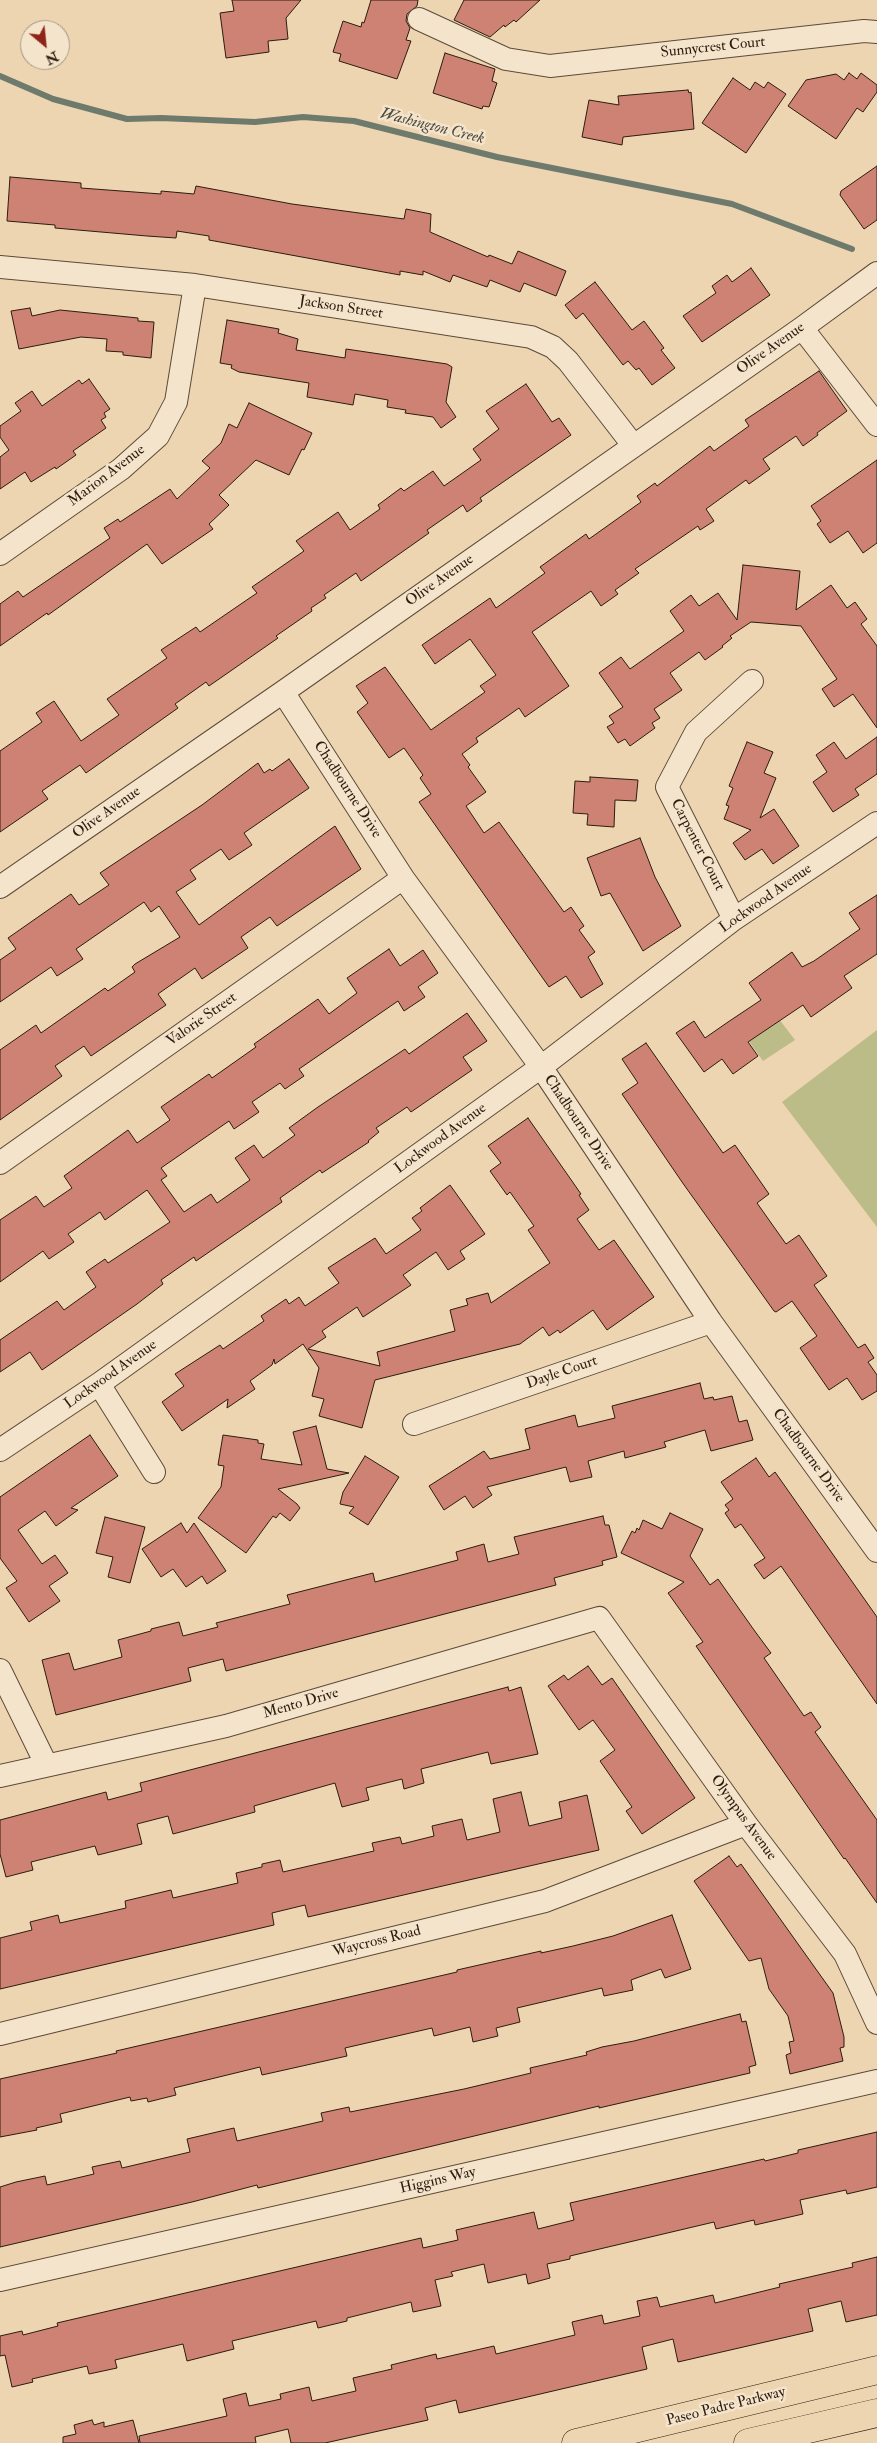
<!DOCTYPE html>
<html>
<head>
<meta charset="utf-8">
<style>
	body { margin:0 }
	#map { position:relative; width:877px; height:2443px; overflow:hidden; background:#eed5b1; font-family:"IM FELL Double Pica",serif }
	canvas { display:block }
	.north { position:absolute; left:20px; top:20px; width:50px; height:50px; box-sizing:border-box; background:#f4e4cc; border:1px solid #a49480; border-radius:50%; rotate:152deg; font-size:14px; font-weight:700; line-height:20px; text-align:center; color:#2c1c0f }
	.north::after { content:''; display:block; margin:auto; width:18px; height:22px; background:#8f2418; clip-path:polygon(50% 0,100% 100%,50% 72%,0 100%) }
</style>
</head>
<body>
<div id="map">
<canvas width="877" height="2443"></canvas>
<div class="north">N</div>
</div>
<script>
const g = document.querySelector('canvas').getContext('2d');
g.lineJoin = 'round';
function paint(path, color) { g.fillStyle = color; g.fill(path, 'evenodd'); }
const poly = rows => new Path2D(rows.map(r => 'M' + r).join(''));
function stroke(path, color, width, dash) { g.strokeStyle = color; g.lineWidth = width; g.lineCap = dash ? 'butt' : 'round'; g.setLineDash(dash || []); g.stroke(path); }
function label(font, color, halo, rows, align = 'center') {
  g.font = font + ' "IM FELL Double Pica",serif'; g.lineWidth = 5; g.setLineDash([]); g.textBaseline = 'middle'; g.strokeStyle = halo; g.fillStyle = color; for (const [text, x, y, turn = 0] of rows) {
    g.save(); g.translate(x, y); g.rotate((+turn || 0) * Math.PI / 180); g.textAlign = isNaN(turn) ? turn : align; if (halo) g.strokeText(text, 0, 0); g.fillText(text, 0, 0); g.restore();
  }
}
const green = poly([
	[779,1019,795,1040,763,1061,748,1040],
	[877,1030,877,1227,782,1102]
]);
const stream = poly([
	[0,76,53,99,127,119,161,118,255,122,303,117,354,121,497,157,732,204,852,249]
]);
const building = poly([
	[232,0,301,0,286,18,288,39,268,41,269,52,226,58,220,13,234,11,232,0],
	[371,0,418,0,417,6,407,14,406,21,410,28,406,40,411,41,397,79,339,61,341,54,333,52,343,21,361,27,362,22,364,23,371,0],
	[464,0,540,0,516,22,514,20,505,27,504,25,490,37,454,20,464,0],
	[445,53,495,69,492,81,497,83,489,107,483,106,482,109,433,93,445,53],
	[849,73,857,79,861,73,877,85,877,92,863,112,857,108,836,139,788,106,806,80,836,74,844,80,849,73],
	[733,78,750,90,755,82,764,88,768,82,786,94,746,153,702,123,733,78],
	[688,90,689,93,691,92,694,129,623,137,622,145,582,137,589,100,619,105,618,96,688,90],
	[877,166,877,220,864,229,840,195,841,191,877,166],
	[10,177,81,183,81,188,161,194,161,191,194,194,196,186,292,204,404,219,406,209,431,214,430,232,488,257,489,255,512,264,518,251,566,271,556,296,524,283,520,292,490,280,487,287,453,275,450,282,423,271,423,275,400,271,400,275,209,240,209,236,177,231,176,238,147,236,55,228,55,225,7,221,10,177],
	[751,268,770,295,702,342,683,316,716,293,712,286,727,275,732,282,751,268],
	[595,282,632,330,644,321,664,348,661,350,675,368,652,385,639,368,636,370,628,361,623,365,583,313,576,319,565,305,595,282],
	[30,308,32,316,60,310,138,318,138,321,154,322,151,358,123,355,123,352,106,351,107,339,81,337,19,349,11,311,30,308],
	[227,320,279,329,278,333,298,339,296,350,345,358,346,349,447,364,452,367,446,402,456,417,441,428,433,417,405,413,406,410,387,407,388,400,355,394,353,405,307,397,309,383,239,372,231,368,232,365,220,363,227,320],
	[819,371,847,411,817,433,818,435,803,446,796,436,763,459,770,469,749,484,746,480,706,509,714,521,700,530,698,526,635,569,639,573,615,590,618,594,601,606,591,591,532,632,569,686,525,717,519,708,476,738,478,742,462,754,470,765,468,767,486,792,466,806,484,833,499,822,564,912,571,907,584,926,579,930,595,952,588,957,603,984,581,998,566,976,549,987,419,802,431,794,420,778,423,775,404,748,389,758,357,712,368,703,356,686,385,667,431,730,485,692,480,686,496,675,470,639,435,664,422,645,490,598,496,608,545,573,540,567,586,534,589,539,641,502,637,496,655,483,657,486,710,446,714,451,749,426,745,420,819,371],
	[89,379,110,409,104,413,106,417,101,420,106,428,73,451,76,455,56,469,55,467,31,482,25,472,0,489,0,457,9,450,0,437,0,426,21,411,15,403,32,391,42,406,79,380,82,384,89,379],
	[526,384,552,422,559,418,571,435,480,498,482,501,467,512,463,505,427,530,429,533,361,581,356,573,324,595,326,598,311,608,312,611,276,636,278,638,209,686,206,682,175,704,178,708,86,773,80,765,42,791,48,799,0,832,0,751,42,722,36,713,54,701,81,741,119,715,107,699,167,658,161,650,196,627,200,632,257,593,252,587,304,551,296,541,338,512,350,530,380,509,378,505,401,488,404,491,433,471,444,486,481,460,473,449,499,429,486,411,526,384],
	[249,403,312,433,304,450,302,449,289,475,256,460,219,495,229,505,209,524,213,529,162,564,147,544,48,615,47,613,0,646,0,604,18,591,23,597,110,538,104,528,118,519,120,522,170,489,177,499,210,468,202,461,221,443,229,424,237,428,249,403],
	[877,460,877,543,863,553,848,531,830,543,817,524,821,521,811,506,877,460],
	[743,565,800,571,796,610,831,585,847,608,855,602,867,619,861,624,877,646,877,728,853,694,834,707,822,689,837,679,801,626,751,622,730,636,732,638,722,646,723,647,705,660,699,652,670,673,682,690,654,709,660,718,652,723,655,728,630,746,625,739,618,743,607,727,614,723,609,716,623,707,599,673,621,657,630,669,684,631,670,611,691,595,699,606,718,593,737,620,743,565],
	[877,737,877,774,855,789,859,795,833,812,813,782,827,772,816,755,834,742,846,759,877,737],
	[747,742,773,752,764,773,776,778,760,818,774,809,799,846,773,864,762,849,745,860,733,843,751,830,724,819,729,806,726,805,733,788,729,786,747,742],
	[289,759,309,788,244,833,252,845,229,860,221,849,190,870,196,879,176,892,199,925,335,826,361,869,277,926,270,917,241,937,248,948,202,979,195,968,158,994,166,1005,91,1056,84,1046,55,1066,62,1076,0,1120,0,1050,36,1025,41,1033,105,988,108,991,135,972,132,967,135,964,180,937,159,906,151,912,144,902,76,949,83,959,57,976,51,967,0,1002,0,960,16,949,8,938,71,894,79,905,109,885,100,873,202,805,258,763,264,773,270,769,272,771,289,759],
	[590,777,638,780,636,801,615,800,614,827,587,825,588,814,573,813,575,781,590,782,590,777],
	[640,838,655,877,681,926,643,951,610,893,601,896,587,858,640,838],
	[877,895,877,954,844,976,852,988,811,1017,803,1005,748,1042,758,1056,733,1074,722,1059,704,1072,676,1033,694,1021,705,1038,728,1022,761,1000,749,983,792,952,802,967,814,961,860,929,849,913,877,895],
	[389,949,400,966,423,950,438,973,418,987,425,997,404,1011,398,1001,299,1069,304,1076,285,1089,280,1083,252,1102,259,1112,234,1129,229,1121,161,1168,167,1176,161,1180,184,1212,211,1194,217,1203,250,1180,235,1158,254,1145,263,1158,295,1135,289,1128,318,1107,405,1049,409,1054,467,1013,487,1041,463,1057,472,1070,411,1112,407,1107,376,1128,379,1132,368,1141,369,1142,322,1173,320,1170,280,1198,282,1202,196,1261,194,1257,161,1280,163,1284,137,1304,42,1370,30,1352,0,1372,0,1340,57,1301,64,1310,96,1287,86,1272,105,1259,108,1263,170,1222,147,1190,105,1220,100,1212,68,1234,74,1242,49,1259,43,1251,0,1282,0,1220,36,1196,44,1207,72,1188,64,1176,128,1130,137,1143,170,1120,161,1107,209,1074,212,1078,256,1047,254,1044,318,999,329,1014,357,993,347,978,389,949],
	[646,1043,723,1153,735,1145,769,1194,757,1203,786,1244,799,1235,827,1276,814,1285,858,1348,865,1344,874,1358,868,1362,877,1375,877,1391,862,1400,847,1378,829,1390,800,1348,817,1336,792,1301,776,1312,774,1311,682,1182,622,1094,638,1083,622,1059,646,1043],
	[528,1118,581,1194,579,1195,589,1210,577,1219,599,1250,614,1240,654,1297,607,1330,593,1310,560,1333,558,1330,549,1336,543,1327,520,1344,375,1380,362,1428,319,1416,324,1399,312,1396,319,1368,303,1344,275,1364,274,1359,272,1365,250,1381,255,1389,227,1408,228,1399,182,1431,162,1402,184,1386,175,1374,220,1345,223,1349,264,1321,261,1316,286,1299,289,1304,299,1297,305,1306,339,1283,328,1268,375,1238,386,1254,421,1230,412,1218,422,1211,420,1208,450,1185,485,1234,460,1251,465,1259,448,1270,436,1252,403,1275,411,1285,363,1317,357,1307,322,1331,326,1337,308,1349,380,1366,377,1352,455,1331,450,1310,468,1305,466,1299,488,1293,491,1303,550,1263,528,1230,534,1226,510,1192,507,1195,490,1171,501,1163,488,1146,528,1118],
	[700,1383,704,1399,713,1397,714,1400,732,1396,739,1422,747,1420,753,1440,711,1451,705,1430,664,1442,666,1447,625,1458,624,1451,588,1461,592,1477,570,1482,566,1467,487,1487,492,1495,473,1508,465,1496,444,1510,429,1486,484,1451,490,1459,530,1449,525,1429,575,1415,578,1427,615,1418,612,1406,700,1383],
	[316,1426,327,1469,349,1473,278,1489,297,1504,300,1508,290,1521,280,1513,276,1518,273,1516,246,1553,198,1518,221,1487,224,1466,218,1465,223,1435,258,1440,258,1443,264,1444,261,1459,302,1465,293,1432,316,1426],
	[90,1435,118,1476,71,1508,78,1510,56,1526,45,1511,18,1530,42,1564,55,1555,68,1573,49,1586,60,1601,29,1622,6,1588,17,1581,0,1558,0,1497,90,1435],
	[365,1456,399,1477,368,1525,349,1513,354,1507,340,1504,343,1492,365,1456],
	[756,1458,769,1477,775,1472,877,1617,877,1704,781,1566,764,1579,754,1565,765,1558,741,1524,735,1528,725,1513,729,1510,725,1505,733,1499,721,1482,756,1458],
	[670,1513,703,1529,690,1556,710,1585,718,1579,754,1630,771,1653,764,1658,804,1716,811,1712,821,1727,815,1732,877,1820,877,1903,845,1858,844,1859,696,1646,703,1642,668,1593,684,1582,621,1553,632,1531,635,1533,637,1528,639,1530,643,1520,662,1529,670,1513],
	[603,1516,605,1525,609,1525,617,1557,602,1561,603,1565,554,1578,556,1585,226,1671,223,1659,188,1668,191,1681,56,1715,42,1660,69,1653,74,1670,122,1657,118,1640,151,1631,151,1629,179,1622,183,1636,218,1627,216,1623,290,1604,287,1595,373,1573,375,1582,458,1560,456,1552,484,1544,488,1562,519,1554,514,1537,603,1516],
	[105,1517,145,1527,130,1583,108,1577,113,1557,96,1553,105,1517],
	[181,1523,187,1533,194,1523,226,1571,207,1584,202,1576,186,1587,173,1569,161,1577,142,1549,181,1523],
	[588,1666,602,1685,612,1678,695,1798,642,1834,626,1811,632,1807,600,1761,615,1750,593,1720,579,1730,548,1686,564,1675,568,1680,588,1666],
	[508,1687,509,1691,521,1687,538,1754,491,1764,488,1752,421,1769,424,1783,404,1789,402,1779,366,1788,369,1800,342,1807,335,1783,254,1806,255,1812,173,1834,168,1816,137,1824,142,1844,98,1855,95,1846,31,1862,33,1870,6,1877,0,1854,0,1820,106,1792,108,1800,142,1791,140,1783,508,1687],
	[521,1792,529,1826,562,1818,559,1802,587,1795,599,1850,308,1917,305,1905,272,1913,274,1925,0,1989,0,1938,32,1930,30,1922,58,1915,60,1923,126,1908,125,1901,171,1890,173,1898,238,1883,236,1873,262,1867,262,1864,280,1860,283,1872,374,1851,372,1843,400,1837,402,1844,434,1836,432,1826,462,1819,467,1840,500,1832,493,1799,521,1792],
	[729,1856,737,1867,741,1864,833,1993,844,2037,844,2047,840,2048,843,2061,790,2074,786,2055,791,2053,789,2042,794,2041,788,2016,769,1989,761,1958,749,1961,694,1881,729,1856],
	[672,1915,691,1969,665,1978,661,1969,631,1980,633,1990,604,1996,602,1988,517,2008,520,2022,496,2028,498,2036,473,2042,470,2027,434,2036,432,2028,345,2048,347,2056,262,2075,260,2067,174,2088,176,2095,148,2102,147,2098,131,2101,130,2097,60,2114,62,2122,36,2128,37,2130,0,2137,0,2079,117,2053,116,2051,457,1972,457,1970,541,1951,541,1953,573,1946,613,1936,672,1915],
	[740,2014,742,2022,746,2021,756,2065,749,2067,750,2073,599,2108,599,2106,258,2188,257,2185,192,2202,0,2247,0,2187,16,2182,45,2176,47,2185,94,2174,92,2167,120,2161,122,2168,190,2152,187,2139,234,2128,237,2141,323,2121,321,2113,349,2107,350,2112,464,2089,531,2073,530,2068,587,2055,586,2052,602,2047,634,2041,740,2014],
	[877,2132,877,2187,847,2194,846,2190,800,2200,803,2214,755,2225,754,2220,716,2229,714,2222,570,2256,570,2259,547,2264,550,2278,528,2284,526,2274,488,2283,484,2264,451,2272,453,2276,435,2280,441,2306,413,2312,411,2302,347,2318,347,2321,318,2328,316,2321,232,2341,234,2349,187,2361,183,2344,115,2360,117,2368,89,2374,87,2366,32,2379,33,2382,12,2387,5,2355,0,2356,0,2336,22,2331,23,2335,58,2326,57,2323,421,2238,423,2248,458,2240,456,2230,534,2212,538,2229,574,2220,570,2203,764,2159,765,2161,798,2153,798,2150,877,2132],
	[877,2257,877,2315,846,2322,841,2301,808,2309,813,2331,678,2362,673,2339,642,2347,647,2369,459,2413,456,2400,425,2408,428,2420,325,2443,291,2443,288,2429,255,2437,256,2443,140,2443,139,2436,227,2416,223,2399,246,2393,249,2406,281,2399,280,2394,309,2387,312,2401,356,2391,353,2378,392,2369,391,2365,436,2354,437,2359,494,2346,496,2354,575,2335,572,2322,602,2315,604,2324,640,2316,637,2301,657,2297,660,2307,713,2295,715,2303,780,2287,779,2284,853,2267,852,2263,877,2257],
	[92,2420,94,2425,104,2422,104,2427,133,2420,139,2443,63,2443,63,2437,76,2434,74,2425,92,2420]
]);
const minor = poly([
	[419,19,506,59,550,66,864,31,877,32],
	[0,267,195,285,531,337,553,347,568,361,633,445],
	[802,328,877,425],
	[0,554,121,469,158,436,176,402,195,285],
	[283,692,403,878,541,1067,711,1322,877,1551],
	[0,887,283,692,802,328,877,273],
	[734,919,667,787,696,732,752,681],
	[0,1163,403,878],
	[99,1384,154,1472],
	[414,1424,711,1322],
	[0,1450,99,1384,541,1067,734,919,877,823],
	[0,1670,46,1764],
	[0,1776,226,1726,599,1618,746,1824,845,1954,877,2023],
	[0,2034,545,1901,746,1824],
	[0,2280,877,2081]
]);
const major = poly([
	[576,2443,877,2370],
	[748,2443,877,2413]
]);
const streetNames = [
	["Sunnycrest Court",713,48,-6],
	["Jackson Street",341,308,9],
	["Olive Avenue",771,349,-35],
	["Marion Avenue",107,476,-37],
	["Olive Avenue",440,581,-35],
	["Chadbourne Drive",347,790,57],
	["Olive Avenue",107,813,-35],
	["Carpenter Court",697,845,63],
	["Lockwood Avenue",766,899,-35],
	["Valorie Street",202,1020,-35],
	["Chadbourne Drive",578,1123,56],
	["Lockwood Avenue",441,1139,-36],
	["Dayle Court",562,1373,-19],
	["Lockwood Avenue",111,1375,-35],
	["Chadbourne Drive",808,1456,54],
	["Mento Drive",301,1704,-16],
	["Olympus Avenue",743,1818,54],
	["Waycross Road",377,1942,-14],
	["Higgins Way",438,2181,-13],
	["Paseo Padre Parkway",726,2407,-14]
];
const waterNames = [
	["Washington Creek",432,127,14]
];
paint(green, '#bcbc89');
stroke(stream, '#6d7a6c', 6);
paint(building, '#ce8274');
stroke(building, '#2c1c0f', 1);
stroke(minor, '#5c4a38', 24);
stroke(major, '#2c1c0f', 29);
stroke(minor, '#f4e4cc', 22);
stroke(major, '#eed5b1', 28);
label('15px', '#2c1c0f', '#f4e4cc', streetNames);
label('italic 16px', '#4d4b3e', '#f4e4cc', waterNames);
</script>
</body>
</html>
